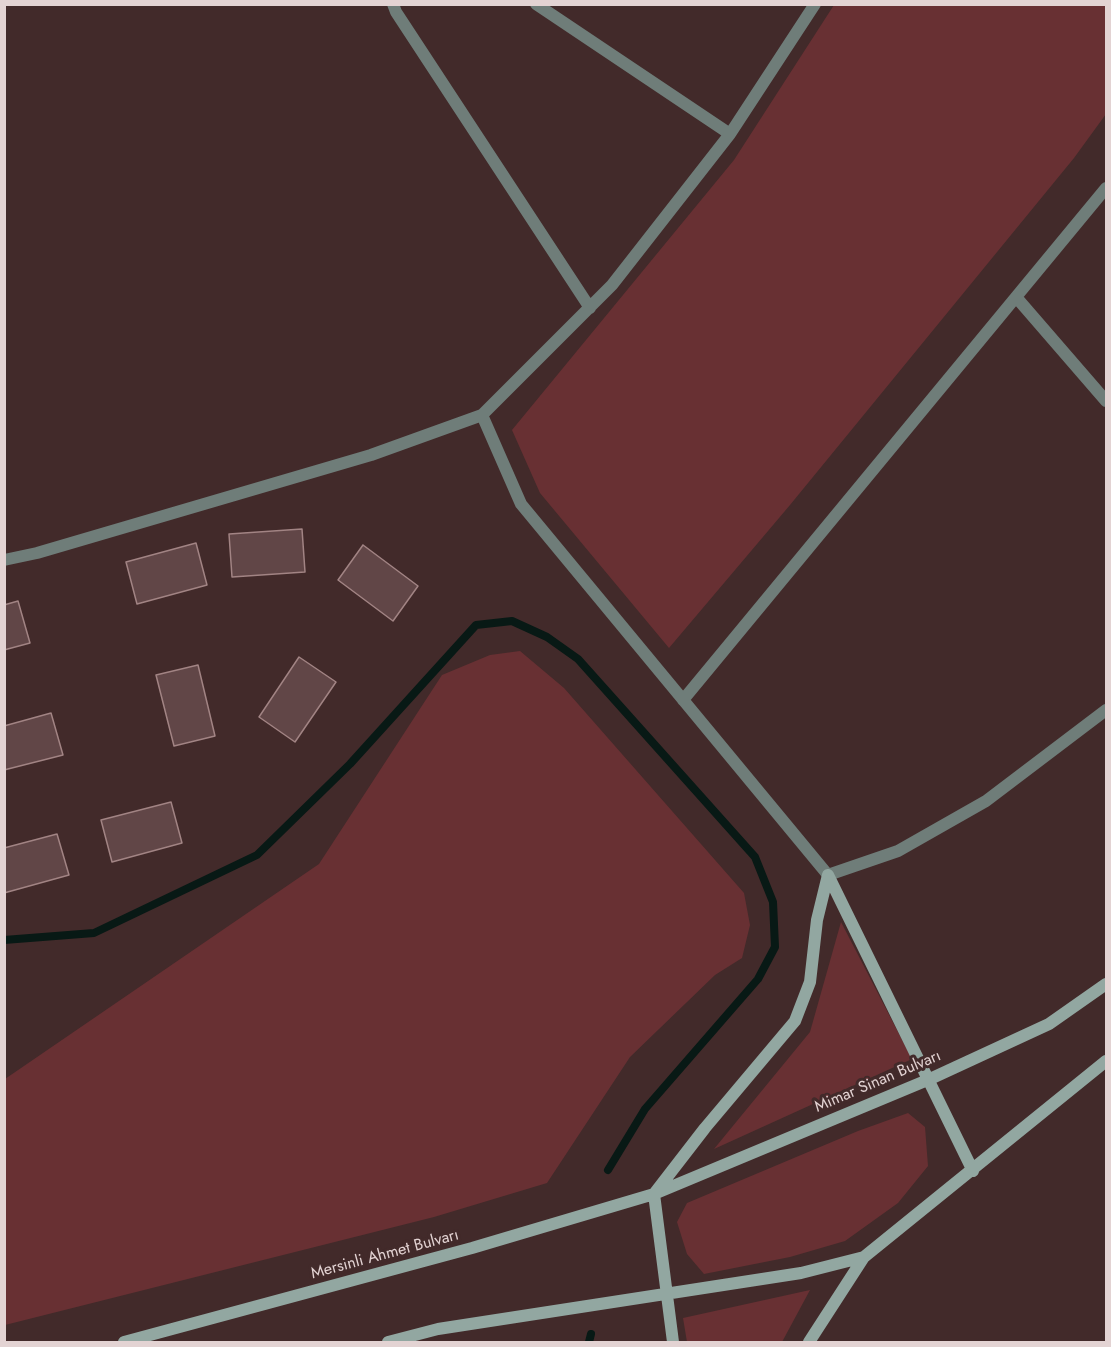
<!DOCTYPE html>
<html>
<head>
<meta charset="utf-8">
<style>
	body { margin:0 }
	#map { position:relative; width:1111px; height:1347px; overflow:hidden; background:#422a2a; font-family:Jost,sans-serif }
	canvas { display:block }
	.frame { position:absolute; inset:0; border:6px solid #e3d3d3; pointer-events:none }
</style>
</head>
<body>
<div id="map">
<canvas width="1111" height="1347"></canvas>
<div class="frame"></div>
</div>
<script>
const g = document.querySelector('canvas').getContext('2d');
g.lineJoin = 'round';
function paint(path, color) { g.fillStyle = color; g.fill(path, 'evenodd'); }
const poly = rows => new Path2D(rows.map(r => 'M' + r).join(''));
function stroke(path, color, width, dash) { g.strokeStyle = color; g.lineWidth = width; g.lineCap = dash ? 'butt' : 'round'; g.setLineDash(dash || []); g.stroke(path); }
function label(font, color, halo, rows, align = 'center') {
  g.font = font + ' Jost,sans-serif'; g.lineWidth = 6; g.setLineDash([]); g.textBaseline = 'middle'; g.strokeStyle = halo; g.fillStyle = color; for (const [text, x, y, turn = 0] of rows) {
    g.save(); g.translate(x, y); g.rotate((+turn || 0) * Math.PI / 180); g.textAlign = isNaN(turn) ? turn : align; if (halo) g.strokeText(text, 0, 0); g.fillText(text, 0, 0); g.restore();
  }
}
const green = poly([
	[834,5,1106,5,1106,114,1074,158,790,505,669,648,540,493,512,430,734,160],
	[520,651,564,688,744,893,750,925,742,958,715,975,630,1057,547,1183,434,1217,5,1325,5,1079,319,864,442,675,490,655],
	[841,922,912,1059,714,1149,810,1032],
	[908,1113,925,1127,928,1166,898,1203,845,1241,790,1257,704,1274,687,1254,677,1222,687,1203,858,1131],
	[810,1290,782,1342,687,1342,683,1318]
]);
const stream = poly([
	[4,940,94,933,257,855,350,764,476,625,512,621,547,637,578,659,755,857,773,902,775,947,758,979,645,1109,608,1170],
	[589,1342,591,1334]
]);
const building = poly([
	[302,529,305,572,232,577,229,534,302,529],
	[196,543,207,585,137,604,126,562,196,543],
	[363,545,418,586,393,621,338,580,363,545],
	[18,601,30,643,4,650,4,605,18,601],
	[299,657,336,682,295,742,259,717,299,657],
	[198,665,215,736,174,746,156,675,198,665],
	[51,713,63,755,4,770,4,726,51,713],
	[171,802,182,843,112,862,101,820,171,802],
	[57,834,69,875,4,893,4,848,57,834]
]);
const street = poly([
	[393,4,396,12,590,308],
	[536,4,730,134],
	[1016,297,1106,401],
	[482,415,521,504,828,875,898,851,986,801,1106,710],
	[4,560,37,553,371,455,482,415,612,285,730,134,815,4],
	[683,700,1106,188]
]);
const secondary = poly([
	[828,875,973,1171],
	[124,1342,472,1248,654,1194,930,1079,1049,1024,1106,984],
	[388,1342,438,1329,801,1273,864,1257,1106,1061],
	[673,1342,654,1194,705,1128,795,1021,810,982,817,920,828,875],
	[809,1342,864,1257]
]);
const streetNames = [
	["Mimar Sinan Bulvarı",878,1082,-23],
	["Mersinli Ahmet Bulvarı",385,1255,-15]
];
paint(green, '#683033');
stroke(stream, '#081915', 8);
paint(building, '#614647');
stroke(building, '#a28484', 1.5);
stroke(street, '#6f7d79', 12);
stroke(secondary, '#92a7a1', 12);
label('16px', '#e3d3d3', '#422a2a', streetNames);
</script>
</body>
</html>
